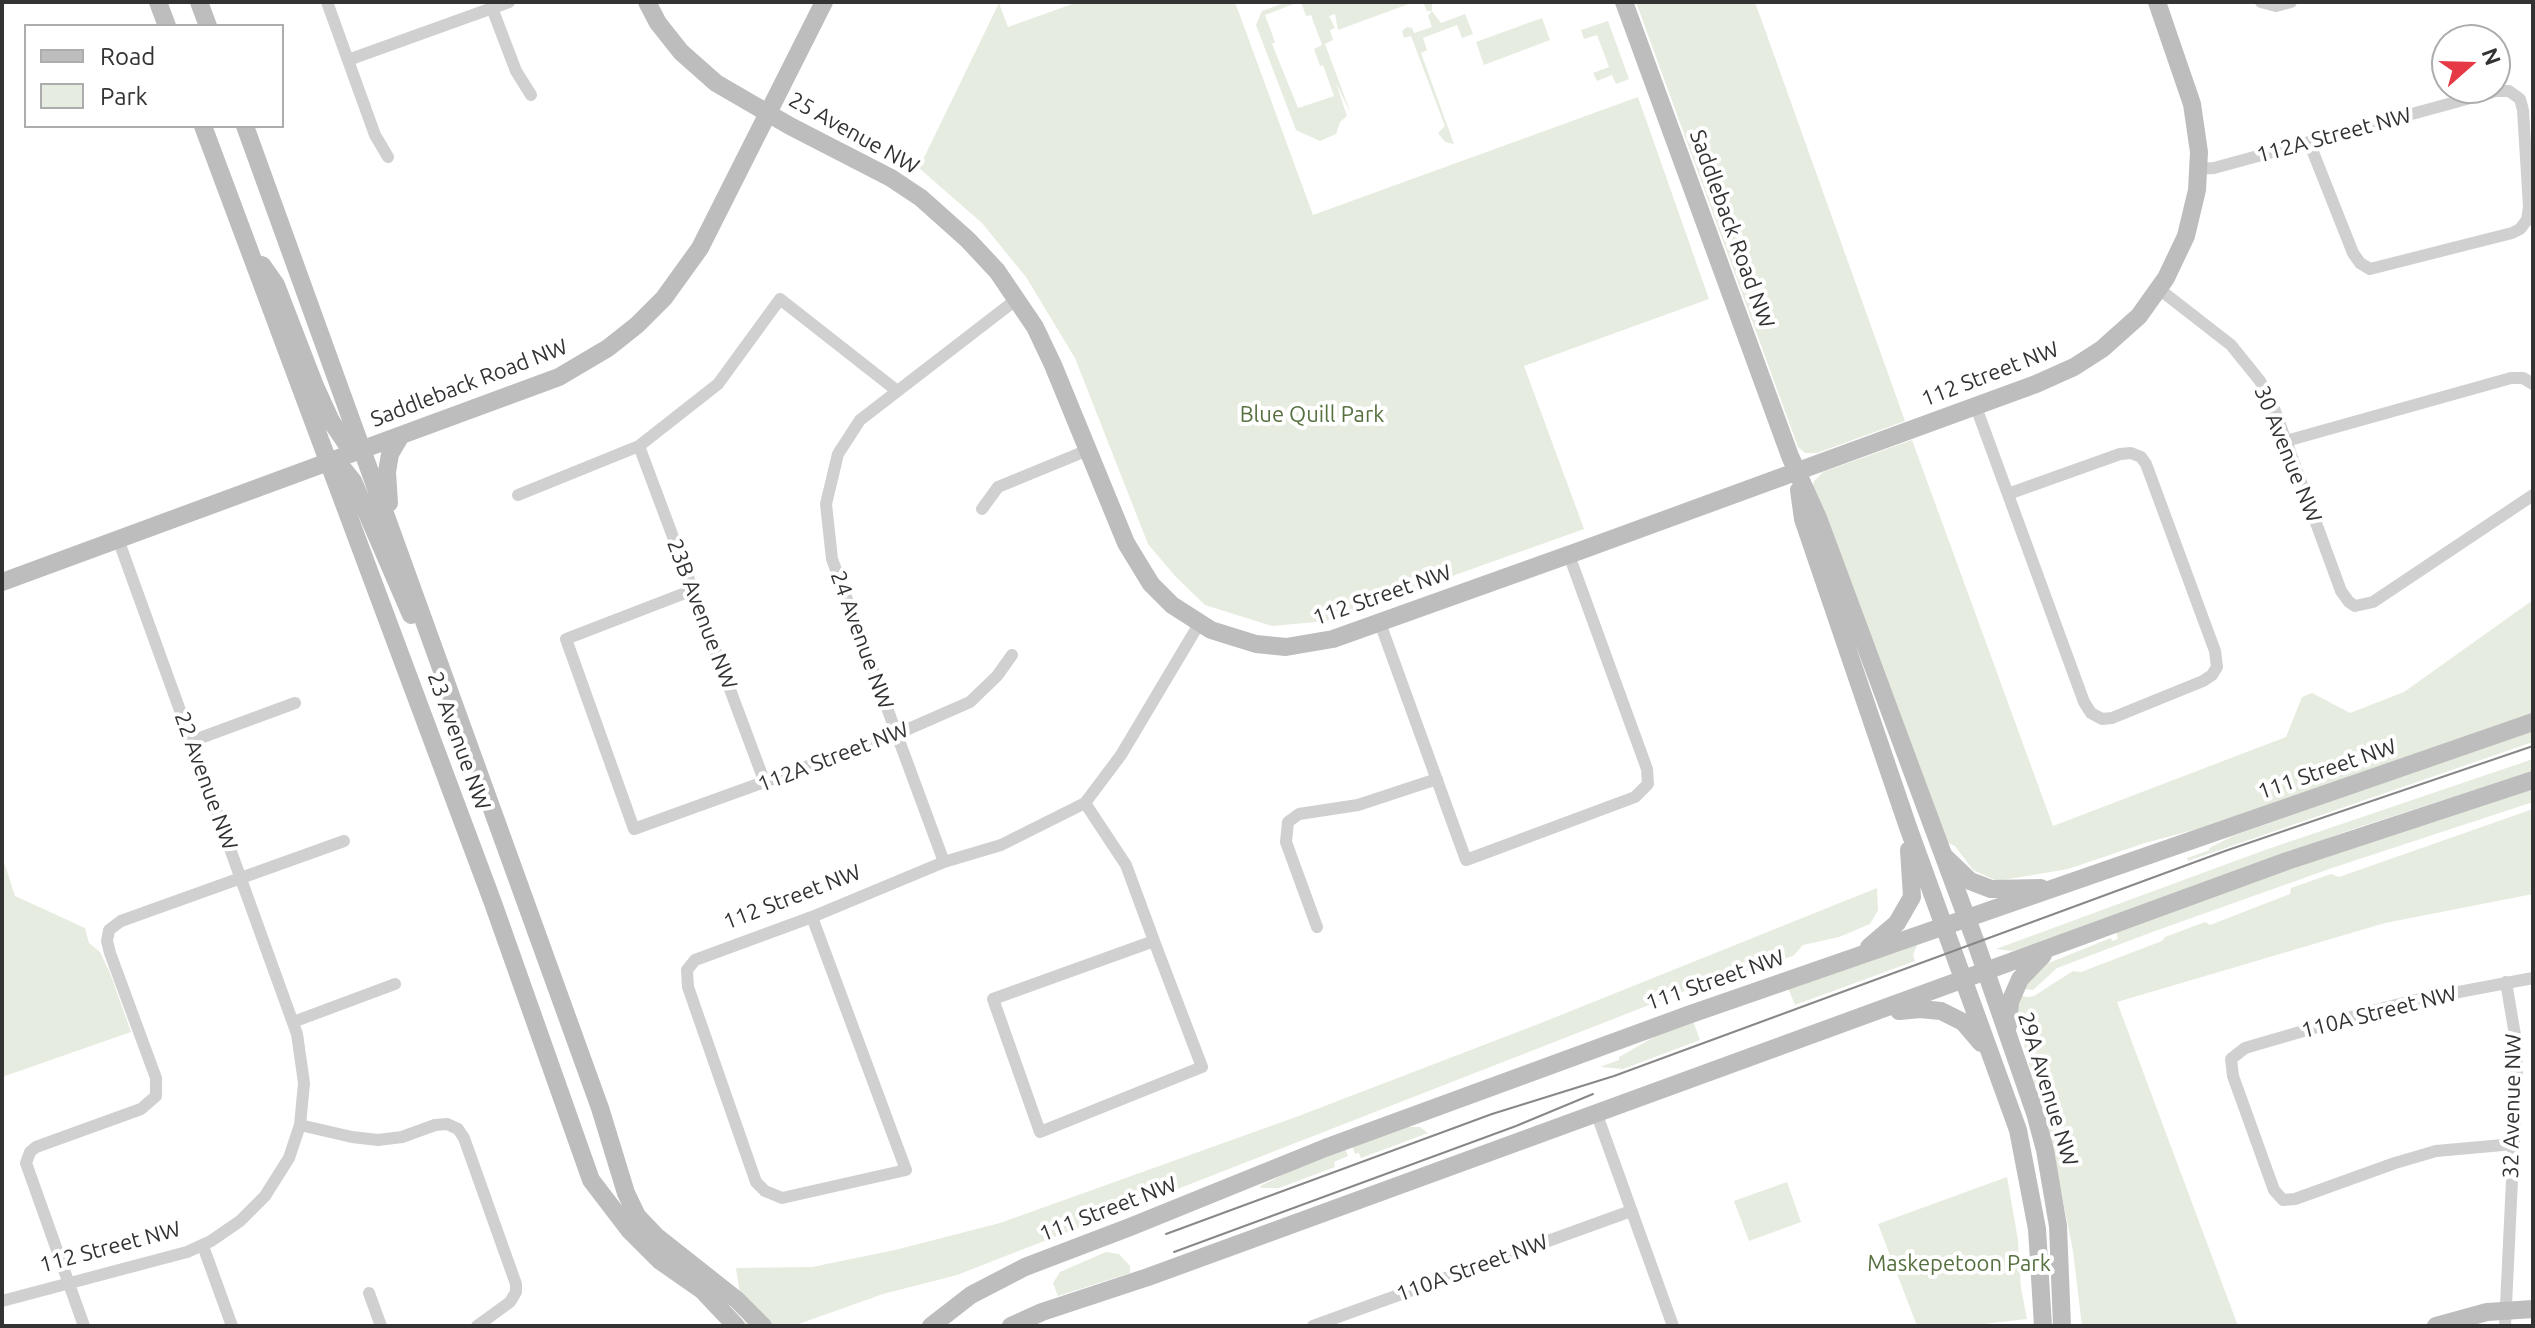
<!DOCTYPE html>
<html>
<head>
<meta charset="utf-8">
<style>
	body { margin:0 }
	#map { position:relative; width:2535px; height:1328px; overflow:hidden; background:#fff; font-family:Ubuntu,sans-serif }
	canvas { display:block }
	.frame { position:absolute; inset:0; border:4px solid #333; pointer-events:none }
	.legend { position:absolute; left:24px; top:24px; width:260px; height:104px; box-sizing:border-box; background:#fff; border:2px solid #adadad; margin:0; padding:10px 14px; list-style:none; font-size:24px; color:#333 }
	.legend li { display:flex; align-items:center; gap:16px; height:40px }
	.legend b { width:40px; border:2px solid #adadad }
	.north { position:absolute; left:2431px; top:24px; width:80px; height:80px; box-sizing:border-box; background:#fff; border:2px solid #adadad; border-radius:50%; rotate:70deg; font-size:22px; font-weight:700; line-height:32px; text-align:center; color:#333 }
	.north::after { content:''; display:block; margin:auto; width:28px; height:36px; background:#e63946; clip-path:polygon(50% 0,100% 100%,50% 72%,0 100%) }
</style>
</head>
<body>
<div id="map">
<canvas width="2535" height="1328"></canvas>
<div class="frame"></div>
<ul class="legend">
<li><b style="height:10px;background:#bdbdbd"></b>Road</li>
<li><b style="height:22px;background:#e6ecdf"></b>Park</li>
</ul>
<div class="north">N</div>
</div>
<script>
const g = document.querySelector('canvas').getContext('2d');
g.lineJoin = 'round';
function paint(path, color) { g.fillStyle = color; g.fill(path, 'evenodd'); }
const poly = rows => new Path2D(rows.map(r => 'M' + r).join(''));
function stroke(path, color, width, dash) { g.strokeStyle = color; g.lineWidth = width; g.lineCap = dash ? 'butt' : 'round'; g.setLineDash(dash || []); g.stroke(path); }
function label(font, color, halo, rows, align = 'center') {
  g.font = font + ' Ubuntu,sans-serif'; g.lineWidth = 8; g.setLineDash([]); g.textBaseline = 'middle'; g.strokeStyle = halo; g.fillStyle = color; for (const [text, x, y, turn = 0] of rows) {
    g.save(); g.translate(x, y); g.rotate((+turn || 0) * Math.PI / 180); g.textAlign = isNaN(turn) ? turn : align; if (halo) g.strokeText(text, 0, 0); g.fillText(text, 0, 0); g.restore();
  }
}
const green = poly([
	[1078,2,1235,2,1313,215,1638,97,1709,299,1524,366,1584,529,1326,621,1272,626,1205,605,1175,576,1148,544,1075,358,1026,277,982,223,919,168,999,3,1008,27],
	[1287,2,1299,2,1265,15,1275,42,1272,44,1298,108,1334,96,1323,65,1320,66,1314,49,1322,45,1311,15,1306,16,1301,2,1401,2,1402,4,1414,2,1338,30,1335,14,1329,16,1335,28,1330,30,1333,40,1325,44,1351,114,1336,83,1347,116,1340,122,1336,134,1320,141,1296,130,1256,25,1262,11],
	[1423,2,1432,2,1432,11,1441,23,1465,14,1473,34,1462,38,1457,25,1423,38,1427,50,1421,53,1454,144,1445,142,1438,133,1445,126,1411,36,1404,38,1402,31,1407,27,1412,28,1414,33,1432,27,1428,16,1432,11,1427,11],
	[1636,2,1755,2,1905,421,1817,453,1805,453,1798,447],
	[1542,18,1550,40,1484,65,1476,42],
	[1608,21,1629,79,1616,84,1612,75,1597,81,1593,73,1609,67,1597,35,1584,39,1581,30],
	[1912,440,2053,826,2286,737,2302,697,2312,693,2350,713,2404,692,2533,600,2533,714,2197,829,2145,843,2068,869,1997,881,1973,870,1955,846,1941,840,1813,486,1814,481,1823,472],
	[2533,730,2533,742,2188,861,2187,858,2210,850,2209,848,2233,836],
	[2533,759,2533,771,2353,829,2025,948,2012,951,1996,949,2265,850],
	[2533,788,2533,802,2332,868,2155,931,2057,968,2033,990,2025,989,2025,985,2046,964,2111,938,2112,941,2118,939,2116,931,2251,882],
	[2533,809,2533,894,2385,923,2117,1002,2238,1326,2082,1326,2073,1251,2055,1161,2023,1041,2014,1015,2019,995,2027,997,2034,996,2073,971,2081,972,2162,941,2165,937,2205,922,2210,925,2290,894,2291,888,2331,874,2339,877],
	[2,856,15,896,85,928,89,943,100,952,110,973,131,1032,2,1077],
	[1877,888,1878,910,1870,924,1839,937,1803,945,1793,956,1685,991,957,1275,883,1294,793,1326,745,1326,736,1268,812,1267,895,1250,1000,1223,1296,1117,1541,1023],
	[1917,945,1913,955,1915,961,1795,1005,1788,988],
	[1693,1021,1700,1040,1623,1069,1600,1067,1619,1060,1619,1057,1663,1032],
	[1406,1127,1420,1127,1428,1133,1361,1158,1359,1153,1355,1154,1352,1146],
	[1345,1149,1348,1156,1334,1162,1335,1167,1279,1188,1261,1188,1260,1186,1297,1168],
	[2007,1177,2018,1240,2021,1288,2027,1319,1966,1326,1917,1326,1878,1224],
	[1787,1182,1801,1222,1749,1241,1734,1201],
	[1106,1252,1119,1254,1130,1266,1130,1273,1058,1296,1053,1283,1060,1272]
]);
const street = poly([
	[327,2,375,135,388,157],
	[2261,2,2276,6,2291,2],
	[492,8,516,71,531,95],
	[348,60,509,2],
	[2199,169,2214,168,2496,91,2509,91,2520,99,2523,110,2529,207,2527,220,2520,229,2512,233,2370,269,2360,263,2353,253,2309,142],
	[2159,289,2231,345,2260,381,2275,411,2341,591,2349,602,2355,606,2373,602,2533,495],
	[1976,407,2084,702,2091,713,2102,719,2112,718,2203,681,2212,675,2217,667,2215,651,2146,464,2141,457,2131,453,2120,454,2008,494],
	[2286,441,2511,378,2523,378,2533,384],
	[639,446,765,783],
	[518,495,639,446,718,384,780,299,896,390],
	[982,509,998,487,1088,450],
	[118,539,297,1034,304,1083,300,1125],
	[693,590,566,639,634,829,897,734,970,702,997,676,1012,655],
	[1380,623,1466,860,1485,853,1635,797,1648,784,1647,769,1569,555],
	[192,741,295,703],
	[1085,803,1126,865,1157,949,1202,1067,1040,1132,993,999,1154,941],
	[944,862,832,559,826,504,838,454,860,420,1017,299],
	[812,917,906,1170,782,1198,765,1191,756,1182,688,987,687,970,695,960,812,917,944,862,1001,845,1085,803,1121,755,1199,624],
	[1317,927,1286,842,1288,822,1299,814,1358,805,1437,779],
	[293,1022,395,984],
	[1596,1112,1673,1326],
	[2514,1144,2436,1151,2395,1163,2295,1199,2283,1200,2274,1190,2233,1076,2231,1059,2245,1048,2372,1011,2411,1001,2533,978],
	[203,1246,232,1326],
	[369,1293,381,1326],
	[2,1301,187,1252,211,1241,240,1221,265,1196,289,1158,300,1125,352,1137,378,1140,402,1137,435,1125,447,1124,458,1129,464,1138,516,1284,516,1292,510,1302,477,1326],
	[84,1326,26,1163,30,1152,36,1147,141,1109,156,1096,156,1078,110,953,107,941,109,930,121,921,344,841],
	[1313,1326,1631,1211],
	[2505,1326,2517,1076,2516,1041,2506,982]
]);
const secondary = poly([
	[158,2,167,26],
	[199,2,208,26],
	[647,2,658,23,681,52,716,83,790,126,891,178,921,198,968,240,997,271,1035,327,1053,365,1126,543,1151,584,1172,605,1211,630,1256,644,1286,647,1333,639,1582,550,2036,384,2074,367,2102,349,2139,316,2166,278,2186,236,2197,190,2199,152,2192,104,2157,2],
	[1624,2,1790,456,1818,518,1976,943,2035,1113,2045,1150,2058,1226,2062,1326],
	[203,126,493,903,591,1180,630,1231,659,1260,702,1290,736,1326],
	[245,126,600,1108,626,1193,637,1216,656,1236,737,1300,763,1326],
	[262,265,276,285,315,386,331,421,350,449,362,451],
	[330,462,345,471,353,481,411,615],
	[1799,490,1803,519,1908,827,2018,1130,2037,1229,2043,1326],
	[389,503,387,472,390,454,400,437],
	[2,582,559,377,608,348,637,325,664,298,700,248,824,2],
	[1945,857,1970,881,1991,889,2041,888],
	[1869,947,1897,923,1912,897,1909,850],
	[1899,1011,1920,1009,1941,1011,1963,1022,1981,1043],
	[2008,1026,2010,1002,2020,979,2043,955],
	[931,1326,971,1295,1025,1267,1130,1227,1325,1148,1688,1015,2533,722],
	[1011,1326,1042,1312,1148,1277,2287,861,2533,780],
	[2436,1326,2487,1312,2533,1309]
]);
const tram = poly([
	[1166,1234,1492,1114,1614,1076,2225,851,2533,746],
	[1174,1252,1516,1126,1593,1094]
]);
const streetNames = [
	["25 Avenue NW",854,133,29],
	["112A Street NW",2334,135,-15],
	["Saddleback Road NW",1732,229,70],
	["112 Street NW",1990,374,-21],
	["Saddleback Road NW",469,383,-21],
	["30 Avenue NW",2288,454,68],
	["112 Street NW",1382,595,-19],
	["23B Avenue NW",702,614,69],
	["24 Avenue NW",862,640,70],
	["23 Avenue NW",459,741,70],
	["112A Street NW",833,757,-21],
	["111 Street NW",2327,769,-19],
	["22 Avenue NW",206,781,70],
	["112 Street NW",792,897,-21],
	["111 Street NW",1715,980,-19],
	["110A Street NW",2379,1012,-14],
	["29A Avenue NW",2048,1089,73],
	["32 Avenue NW",2512,1106,-89],
	["111 Street NW",1108,1209,-21],
	["112 Street NW",110,1247,-15],
	["110A Street NW",1472,1268,-20]
];
const parkNames = [
	["Blue Quill Park",1312,415],
	["Maskepetoon Park",1959,1264]
];
paint(green, '#e6ecdf');
stroke(street, '#d0d0d0', 12);
stroke(secondary, '#bdbdbd', 18);
stroke(tram, '#888', 2);
label('22px', '#333', '#fff', streetNames);
label('22px', '#56703f', '#fff', parkNames);
</script>
</body>
</html>
